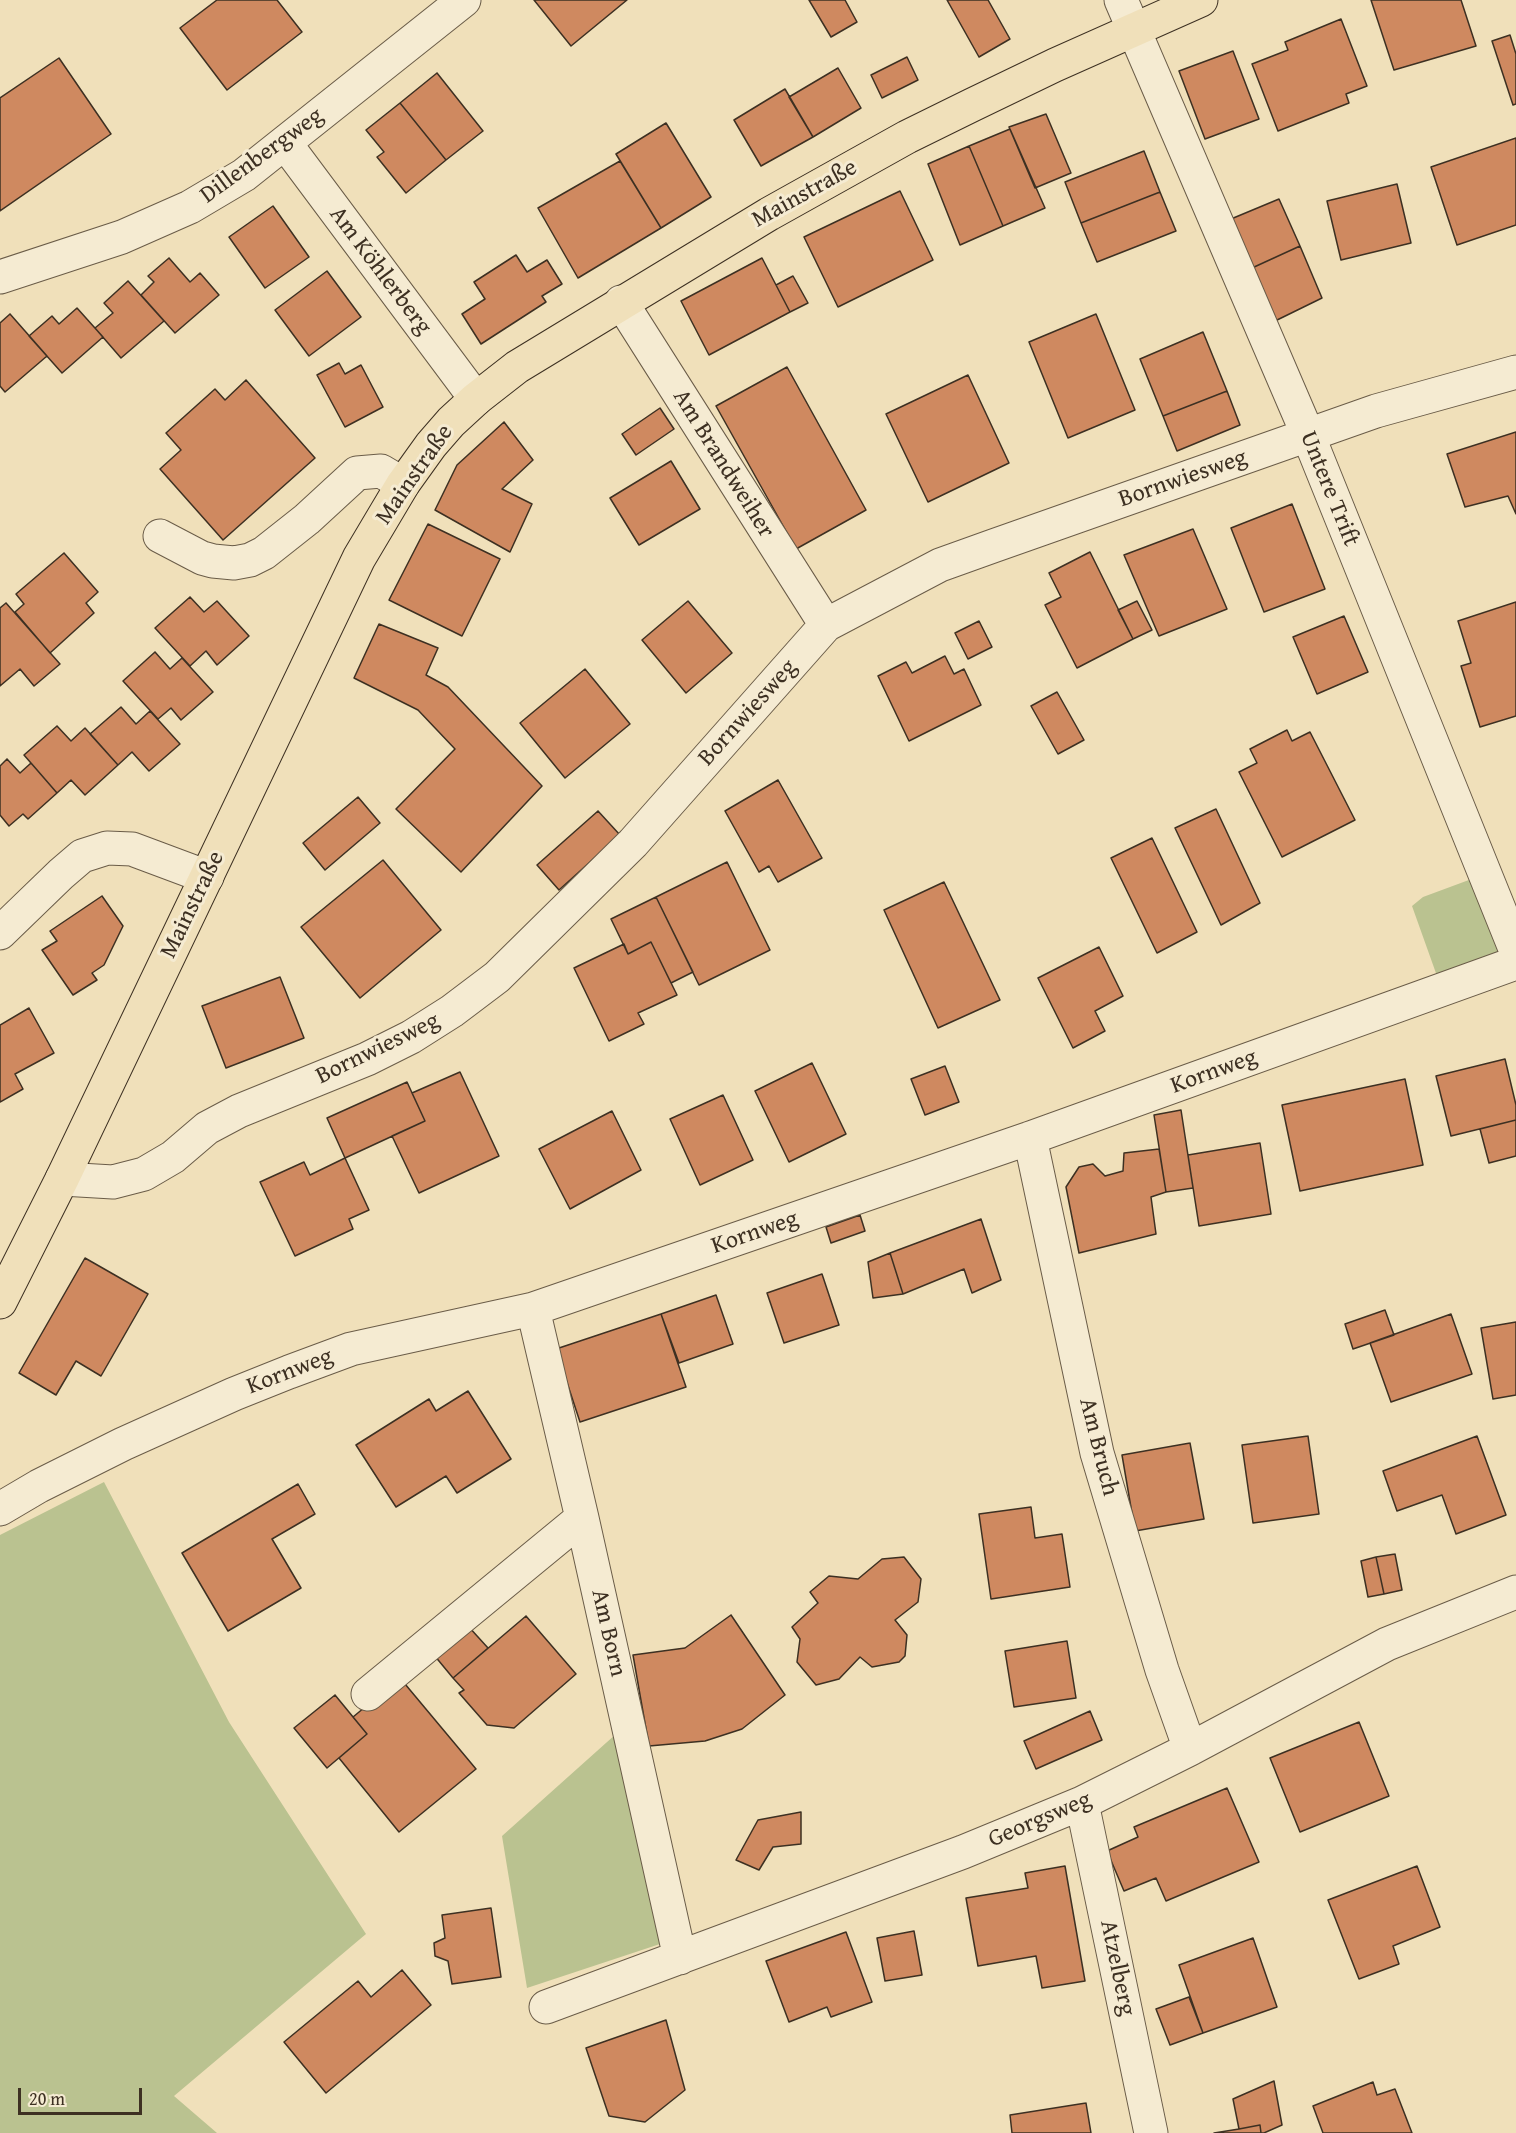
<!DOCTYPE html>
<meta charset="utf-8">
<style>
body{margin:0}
#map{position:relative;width:1516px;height:2133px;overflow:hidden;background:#f0e0ba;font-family:"Gentium Book Plus",serif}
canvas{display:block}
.scale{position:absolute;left:18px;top:2088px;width:124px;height:27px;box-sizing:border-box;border:3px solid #3d3022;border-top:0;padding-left:8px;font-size:18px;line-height:21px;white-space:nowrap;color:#3d3022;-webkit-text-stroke:4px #f5ebd2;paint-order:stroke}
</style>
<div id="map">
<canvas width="1516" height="2133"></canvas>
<div class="scale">20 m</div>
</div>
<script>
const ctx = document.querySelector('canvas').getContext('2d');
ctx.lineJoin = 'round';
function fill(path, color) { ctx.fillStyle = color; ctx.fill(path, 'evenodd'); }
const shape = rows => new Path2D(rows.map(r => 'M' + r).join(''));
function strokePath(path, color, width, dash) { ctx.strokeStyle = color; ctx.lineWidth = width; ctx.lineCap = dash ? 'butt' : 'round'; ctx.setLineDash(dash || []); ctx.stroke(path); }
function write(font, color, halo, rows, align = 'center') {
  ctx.font = font + ' "Gentium Book Plus",serif'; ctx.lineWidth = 6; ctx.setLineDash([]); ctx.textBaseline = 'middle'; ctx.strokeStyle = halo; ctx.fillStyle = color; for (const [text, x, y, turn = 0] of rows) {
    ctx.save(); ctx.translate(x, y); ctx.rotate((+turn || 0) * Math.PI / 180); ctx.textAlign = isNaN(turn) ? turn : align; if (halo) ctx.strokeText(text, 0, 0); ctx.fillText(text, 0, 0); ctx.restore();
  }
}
const green = shape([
 [1477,877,1505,949,1437,976,1412,906,1423,897],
 [104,1482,229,1722,366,1934,174,2096,217,2133,0,2133,0,1535],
 [616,1734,660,1944,527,1988,502,1836]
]);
const building = shape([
 [217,0,277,0,302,32,227,90,180,28,217,0],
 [534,0,627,0,571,46,534,0],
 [809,0,845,0,857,22,831,37,809,0],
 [947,0,988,0,1010,39,979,57,947,0],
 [1371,0,1461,0,1476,46,1394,70,1371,0],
 [1341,19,1367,86,1346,94,1349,103,1278,131,1252,64,1288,50,1285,42,1341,19],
 [1510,35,1516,54,1516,104,1513,105,1492,41,1510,35],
 [1233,51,1259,119,1205,139,1179,71,1233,51],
 [907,57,918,80,882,98,871,75,907,57],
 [59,58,111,134,0,211,0,98,59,58],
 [838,68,861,108,813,137,789,97,838,68],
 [437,73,483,131,446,160,400,103,437,73],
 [785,89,813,137,761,166,734,120,785,89],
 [400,103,446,160,406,193,377,157,384,152,366,130,400,103],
 [1046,114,1071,173,1035,188,1009,127,1046,114],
 [666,123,711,197,661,228,616,154,666,123],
 [1010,129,1045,208,1003,226,969,146,1010,129],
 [1516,138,1516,225,1457,245,1431,167,1516,138],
 [969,146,1003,226,960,245,928,164,969,146],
 [1144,151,1160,192,1081,223,1065,182,1144,151],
 [620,161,661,228,578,278,538,208,620,161],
 [1397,184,1411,243,1341,260,1327,201,1397,184],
 [900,191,933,260,838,307,804,237,900,191],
 [1160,192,1176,231,1097,262,1081,223,1160,192],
 [1279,199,1300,246,1252,268,1231,219,1279,199],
 [273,206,309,257,265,288,229,237,273,206],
 [1300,246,1322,298,1273,322,1252,268,1300,246],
 [516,255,527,272,547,260,562,284,542,296,546,302,481,344,462,314,485,299,474,282,516,255],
 [169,258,190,282,200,273,219,295,175,333,141,295,154,282,148,276,169,258],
 [762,258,790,312,709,355,681,301,762,258],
 [327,271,361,317,309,356,275,310,327,271],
 [793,276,808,303,790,312,776,285,793,276],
 [128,281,164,321,121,358,95,328,113,313,104,303,128,281],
 [77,308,103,337,62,373,29,336,52,316,59,324,77,308],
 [10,314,47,356,5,392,0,386,0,323,10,314],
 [1096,314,1135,410,1068,438,1029,342,1096,314],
 [1203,332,1227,391,1163,416,1140,359,1203,332],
 [339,363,345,374,361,365,383,407,345,427,317,375,339,363],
 [787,367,866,510,796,549,716,406,787,367],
 [968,375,1009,463,928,502,886,414,968,375],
 [246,380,315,458,223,540,160,469,181,450,166,433,215,389,225,400,246,380],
 [1227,391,1240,425,1177,451,1163,416,1227,391],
 [660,408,674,429,636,455,622,434,660,408],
 [504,422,533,460,502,489,532,504,510,552,435,510,457,465,504,422],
 [1516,432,1516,514,1508,496,1465,507,1447,454,1516,432],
 [671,461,700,509,639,545,610,498,671,461],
 [1292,504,1325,589,1264,612,1231,528,1292,504],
 [428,524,500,559,462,636,389,600,428,524],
 [1193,529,1227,609,1159,636,1124,555,1193,529],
 [1090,552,1133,639,1077,668,1045,605,1061,597,1049,573,1090,552],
 [64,553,98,592,86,603,94,613,50,653,15,612,24,604,16,594,64,553],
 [190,597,204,612,217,601,249,636,217,665,206,651,190,666,155,628,190,597],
 [688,601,732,653,686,693,642,640,688,601],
 [1137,601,1152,630,1133,639,1118,610,1137,601],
 [1516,602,1516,716,1480,727,1461,666,1471,663,1458,621,1516,602],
 [6,603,60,664,34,686,20,669,0,686,0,608,6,603],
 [1344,616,1368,672,1317,694,1293,637,1344,616],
 [979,621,992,647,968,659,955,633,979,621],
 [379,624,438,648,426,675,448,687,542,786,461,872,396,809,455,749,418,710,354,678,379,624],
 [155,652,170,669,182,658,213,692,181,720,171,708,158,719,123,681,155,652],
 [945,656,954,674,964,669,981,705,909,741,878,676,906,662,912,673,945,656],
 [585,669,630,724,565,778,520,723,585,669],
 [1057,692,1084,740,1058,754,1031,706,1057,692],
 [121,707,136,724,150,711,180,744,149,771,132,752,118,765,90,734,121,707],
 [57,726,71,741,85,728,118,765,85,795,71,780,57,793,24,755,57,726],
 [1287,730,1292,741,1310,732,1355,820,1282,857,1239,772,1257,763,1250,749,1287,730],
 [7,759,20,773,31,763,57,793,28,819,23,814,9,826,0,815,0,766,7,759],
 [778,780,822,858,778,882,769,866,759,872,725,811,778,780],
 [358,797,380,823,325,870,303,843,358,797],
 [1216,809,1260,903,1221,925,1175,828,1216,809],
 [598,811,620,835,559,890,537,865,598,811],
 [1152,838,1197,932,1157,953,1111,858,1152,838],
 [383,860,441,930,360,998,301,927,383,860],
 [727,862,770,950,699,985,656,897,727,862],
 [944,882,1000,1000,938,1028,884,910,944,882],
 [102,896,123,926,104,965,92,973,97,980,73,995,42,950,57,941,50,931,102,896],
 [656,897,693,972,671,983,651,942,628,954,611,919,656,897],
 [651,942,677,995,638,1013,644,1024,609,1041,574,968,624,944,628,954,651,942],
 [1099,947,1123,996,1095,1011,1105,1031,1073,1048,1038,978,1099,947],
 [280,977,304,1038,226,1068,202,1006,280,977],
 [29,1008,54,1053,15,1074,23,1089,0,1102,0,1025,29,1008],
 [1505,1059,1516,1105,1516,1120,1451,1136,1436,1076,1505,1059],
 [812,1063,846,1134,789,1162,755,1091,812,1063],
 [945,1066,959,1102,925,1115,911,1079,945,1066],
 [460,1072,499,1156,419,1193,392,1136,425,1121,412,1093,460,1072],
 [1405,1079,1423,1165,1300,1191,1282,1105,1405,1079],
 [407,1082,425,1121,345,1158,327,1118,407,1082],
 [723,1095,753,1160,700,1185,670,1119,723,1095],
 [1181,1110,1193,1188,1166,1192,1154,1115,1181,1110],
 [612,1111,641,1170,570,1209,539,1149,612,1111],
 [1516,1120,1516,1156,1489,1163,1480,1129,1516,1120],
 [1260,1143,1271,1214,1199,1226,1188,1155,1260,1143],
 [1159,1149,1166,1192,1151,1197,1156,1234,1079,1253,1066,1187,1079,1167,1093,1164,1105,1176,1123,1171,1124,1153,1159,1149],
 [345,1158,369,1210,349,1219,353,1229,295,1256,260,1182,304,1162,310,1175,345,1158],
 [860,1215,865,1231,831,1243,826,1227,860,1215],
 [981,1219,1001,1280,972,1293,964,1269,903,1294,890,1253,981,1219],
 [890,1253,903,1294,873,1298,868,1262,890,1253],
 [85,1258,148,1294,101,1376,76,1361,56,1395,19,1373,85,1258],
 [822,1274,839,1325,784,1343,767,1293,822,1274],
 [716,1295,733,1344,679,1363,661,1314,716,1295],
 [1385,1310,1394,1335,1353,1349,1345,1324,1385,1310],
 [661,1314,686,1387,580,1422,556,1349,661,1314],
 [1451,1314,1472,1374,1391,1402,1370,1343,1451,1314],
 [1516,1322,1516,1395,1493,1399,1481,1328,1516,1322],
 [468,1391,511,1459,457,1493,446,1476,396,1507,356,1445,429,1399,436,1411,468,1391],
 [1308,1436,1319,1514,1253,1523,1242,1445,1308,1436],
 [1477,1436,1506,1515,1456,1534,1442,1495,1397,1511,1383,1471,1477,1436],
 [1190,1443,1204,1519,1135,1531,1122,1455,1190,1443],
 [298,1484,315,1514,272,1539,301,1588,228,1631,182,1553,298,1484],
 [1031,1507,1035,1538,1062,1534,1070,1587,991,1599,979,1514,1031,1507],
 [1395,1554,1402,1590,1384,1594,1376,1557,1395,1554],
 [904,1557,921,1579,918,1602,895,1620,907,1635,905,1656,899,1662,872,1667,860,1657,839,1679,816,1685,797,1662,800,1639,792,1627,818,1603,810,1592,829,1576,858,1579,882,1559,904,1557],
 [1376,1557,1384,1594,1368,1597,1361,1561,1376,1557],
 [731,1615,785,1695,742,1729,705,1741,649,1746,633,1655,685,1648,731,1615],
 [526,1616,576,1674,514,1728,487,1725,459,1693,464,1690,453,1678,526,1616],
 [468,1626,488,1648,453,1678,434,1655,468,1626],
 [1067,1641,1076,1698,1014,1707,1005,1651,1067,1641],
 [400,1678,476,1769,399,1832,339,1758,367,1734,353,1717,400,1678],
 [335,1695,367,1734,327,1768,294,1728,335,1695],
 [1090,1711,1102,1740,1036,1769,1024,1741,1090,1711],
 [1359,1722,1389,1796,1300,1832,1270,1758,1359,1722],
 [1227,1788,1259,1862,1166,1901,1156,1878,1124,1891,1107,1851,1138,1837,1134,1827,1227,1788],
 [801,1812,801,1844,773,1847,759,1870,736,1860,758,1820,801,1812],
 [1065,1866,1085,1981,1042,1988,1036,1956,978,1966,966,1898,1028,1888,1025,1873,1065,1866],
 [1417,1866,1440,1927,1393,1946,1399,1964,1359,1979,1328,1900,1417,1866],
 [491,1908,501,1977,452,1984,448,1961,435,1956,434,1943,445,1938,442,1915,491,1908],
 [914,1931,922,1975,885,1981,877,1938,914,1931],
 [846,1932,872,2002,831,2017,827,2007,789,2022,766,1961,846,1932],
 [1253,1938,1277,2007,1203,2033,1179,1965,1253,1938],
 [402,1970,431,2005,326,2093,284,2042,358,1981,371,1997,402,1970],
 [1189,1997,1203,2033,1170,2045,1156,2009,1189,1997],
 [666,2020,685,2090,645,2122,609,2116,586,2048,666,2020],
 [1274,2081,1282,2125,1264,2133,1261,2133,1260,2125,1239,2129,1233,2099,1274,2081],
 [1373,2082,1377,2095,1395,2089,1412,2133,1323,2133,1313,2106,1373,2082],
 [1086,2103,1091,2133,1012,2133,1010,2115,1086,2103],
 [1260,2125,1261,2133,1214,2133,1239,2129,1260,2125]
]);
const minor = shape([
 [1121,0,1308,435,1516,951],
 [285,143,476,399],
 [0,277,122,237,190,207,244,175,464,0],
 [621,302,826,625],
 [160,536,202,558,213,561,234,563,250,560,264,553,307,519,357,473,381,471,403,484],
 [0,933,61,874,82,856,107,848,132,849,207,877],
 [1030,1138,1097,1453,1162,1670,1190,1749],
 [62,1179,113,1182,144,1174,173,1157,207,1128,239,1111,367,1059,411,1037,452,1011,497,977,633,843,826,625,940,565,993,546,1376,411,1516,372],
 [533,1309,582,1518,680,1958],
 [0,1509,39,1486,123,1444,234,1394,289,1372,351,1349,533,1309,1030,1138,1516,963],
 [368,1694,582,1518],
 [1082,1803,1151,2133],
 [546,2007,963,1852,1082,1803,1190,1749,1387,1644,1516,1592]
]);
const major = shape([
 [0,1302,62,1179,359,558,403,484,431,445,451,422,476,399,517,367,769,214,907,137,972,105,1055,65,1201,0]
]);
const streetNames = [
 ["Dillenbergweg",262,156,-36],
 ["Mainstraße",805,194,-29],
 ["Am Köhlerberg",380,271,53],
 ["Am Brandweiher",723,464,58],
 ["Mainstraße",415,475,-55],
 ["Bornwiesweg",1183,479,-19],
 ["Untere Trift",1329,489,68],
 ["Bornwiesweg",748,713,-48],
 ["Mainstraße",193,905,-64],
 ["Bornwiesweg",378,1049,-26],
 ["Kornweg",1214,1072,-20],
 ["Kornweg",755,1233,-19],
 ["Kornweg",290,1372,-21],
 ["Am Bruch",1098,1447,76],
 ["Am Born",608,1633,77],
 ["Georgsweg",1040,1820,-23],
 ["Atzelberg",1117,1968,78]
];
fill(green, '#bac290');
fill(building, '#cf8960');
strokePath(building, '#3d3022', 1.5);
strokePath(minor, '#6a5c48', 35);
strokePath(major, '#3d3022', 35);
strokePath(minor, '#f5ebd2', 33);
strokePath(major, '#f0e0ba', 33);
write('24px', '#3d3022', '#f5ebd2', streetNames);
</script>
